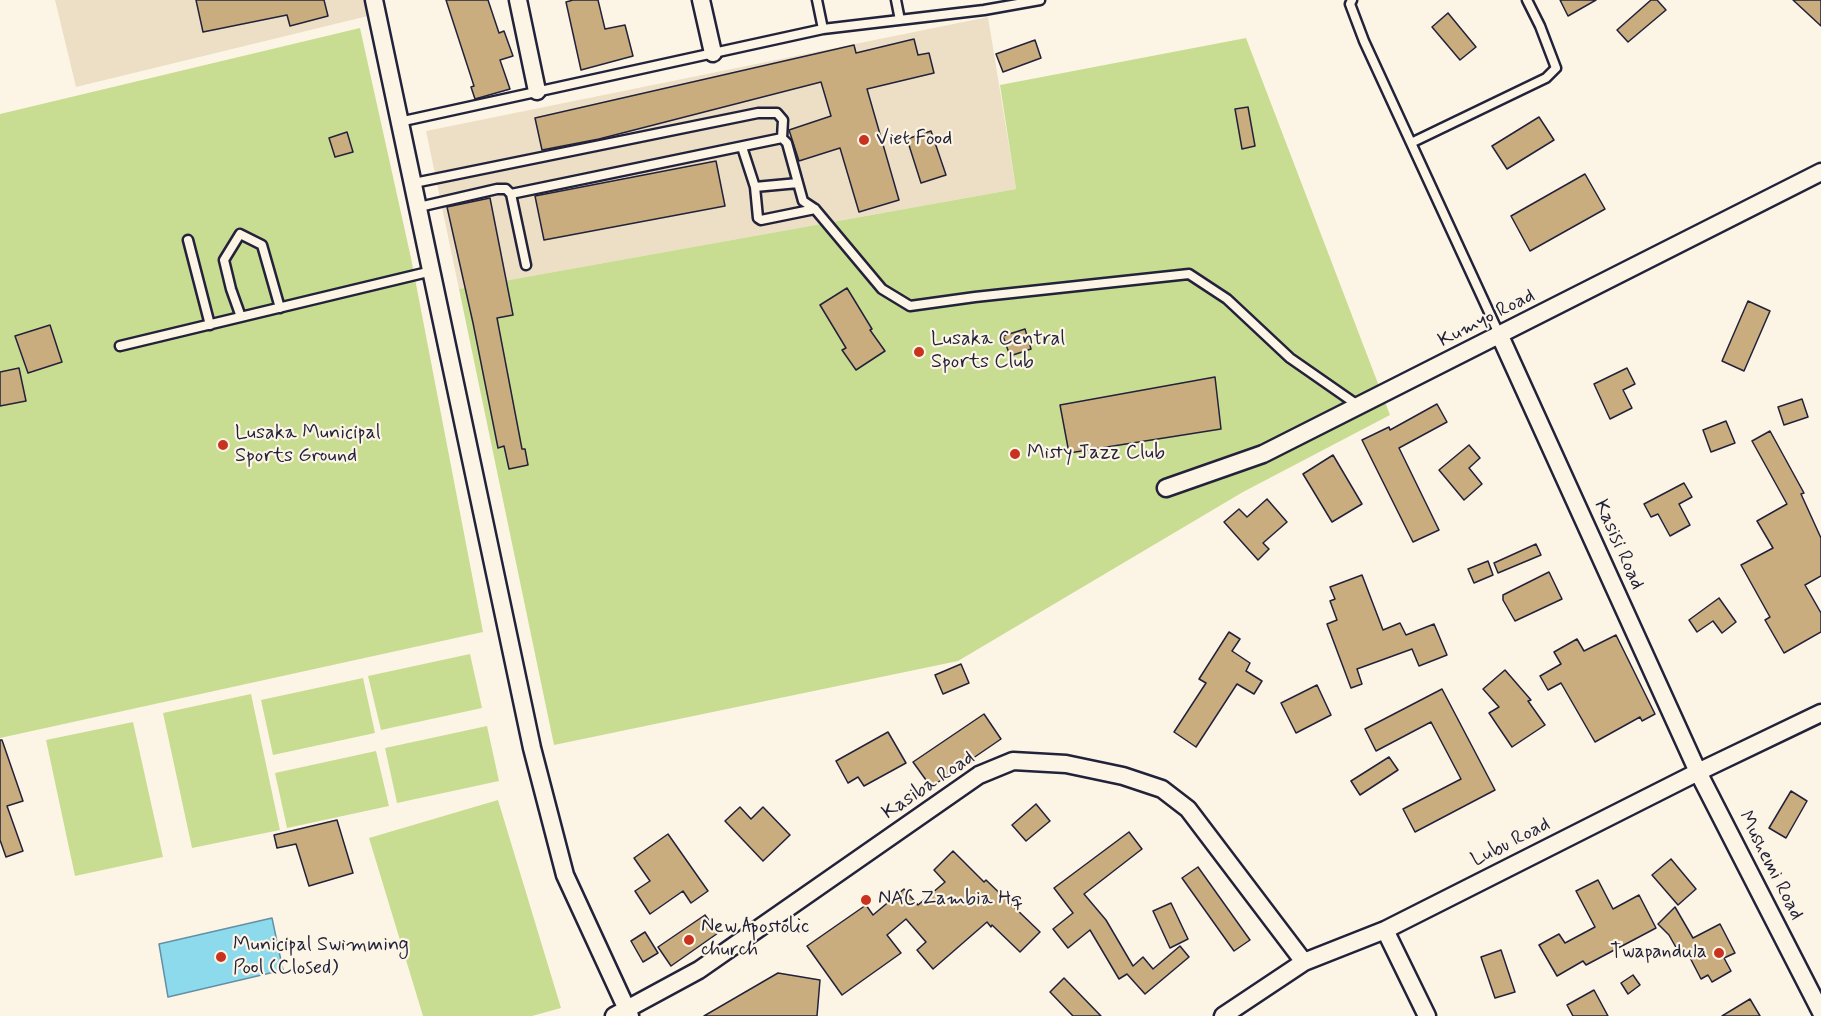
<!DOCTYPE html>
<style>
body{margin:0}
canvas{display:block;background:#fcf5e5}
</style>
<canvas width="1821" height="1016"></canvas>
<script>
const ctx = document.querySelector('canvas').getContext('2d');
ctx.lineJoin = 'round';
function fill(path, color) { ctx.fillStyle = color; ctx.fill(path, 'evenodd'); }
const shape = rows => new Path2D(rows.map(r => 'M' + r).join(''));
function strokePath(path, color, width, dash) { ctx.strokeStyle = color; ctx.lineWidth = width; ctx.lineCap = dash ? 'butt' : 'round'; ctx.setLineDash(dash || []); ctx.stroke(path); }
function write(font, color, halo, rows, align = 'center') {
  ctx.font = font + ' Mynerve,sans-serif'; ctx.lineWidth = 4.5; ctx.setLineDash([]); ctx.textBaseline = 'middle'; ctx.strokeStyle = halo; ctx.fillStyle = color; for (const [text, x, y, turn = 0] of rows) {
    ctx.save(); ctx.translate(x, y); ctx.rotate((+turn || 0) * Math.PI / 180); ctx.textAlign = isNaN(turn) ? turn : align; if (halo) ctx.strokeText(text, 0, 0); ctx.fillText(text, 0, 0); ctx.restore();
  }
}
const built = shape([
 [55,0,364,0,368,16,76,87],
 [988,17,1016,189,459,289,426,131]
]);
const green = shape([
 [360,28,411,258,483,632,0,738,0,114],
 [1246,38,1390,415,1243,492,958,661,554,745,459,289,1016,189,1000,85],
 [470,654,482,708,381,730,368,676],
 [363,678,375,733,273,755,261,700],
 [251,694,280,830,192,848,163,713],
 [133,722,163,857,75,876,46,740],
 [487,726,499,781,397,803,385,748],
 [376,751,389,806,287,828,275,773],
 [498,800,561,1008,532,1016,423,1016,369,838]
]);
const water = shape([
 [272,918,283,970,168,997,159,944,272,918]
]);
const building = shape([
 [196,0,324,0,328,16,290,26,287,15,203,32,196,0],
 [446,0,488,0,499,33,504,31,513,56,500,60,510,89,475,99,471,87,474,86,446,0],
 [573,0,598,0,605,29,625,25,633,56,581,70,566,2,573,0],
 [1560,0,1596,0,1568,16,1560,0],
 [1651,0,1657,0,1666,10,1628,42,1617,30,1651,0],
 [1793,0,1821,0,1821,26,1793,0],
 [1448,13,1476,47,1460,60,1432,27,1448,13],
 [914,39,918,55,929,53,934,73,867,89,899,200,859,212,840,148,799,161,789,130,831,116,821,82,599,139,542,150,535,118,854,45,856,53,914,39],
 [1035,40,1041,58,1003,72,996,54,1035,40],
 [1248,107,1255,146,1242,149,1235,109,1248,107],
 [1539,117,1554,140,1507,169,1492,146,1539,117],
 [931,131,946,175,921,183,907,139,931,131],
 [347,132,353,152,335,157,329,138,347,132],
 [716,161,725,206,544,240,535,196,716,161],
 [1585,174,1605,209,1530,251,1511,216,1585,174],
 [490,198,513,315,497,318,522,449,525,449,528,465,509,469,504,446,498,448,473,323,447,207,490,198],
 [847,288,872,329,870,330,885,351,856,370,842,350,846,348,820,305,847,288],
 [1748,301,1770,311,1744,371,1722,361,1748,301],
 [50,325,62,362,28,373,15,336,50,325],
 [1025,329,1031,349,1010,356,1003,336,1025,329],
 [19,368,26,401,0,406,0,372,19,368],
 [1627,368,1635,384,1623,390,1632,408,1610,419,1594,384,1627,368],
 [1215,377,1221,429,1069,453,1060,405,1215,377],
 [1802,399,1808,417,1784,425,1778,407,1802,399],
 [1437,404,1447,422,1399,448,1439,530,1413,542,1362,440,1389,427,1390,430,1437,404],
 [1726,421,1735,443,1711,452,1703,430,1726,421],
 [1770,431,1804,493,1801,494,1821,538,1821,576,1805,585,1821,613,1821,632,1784,653,1765,620,1770,617,1741,565,1773,548,1757,521,1787,504,1752,441,1770,431],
 [1469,445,1480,458,1469,468,1482,484,1464,500,1439,470,1469,445],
 [1333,455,1362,504,1332,522,1303,474,1333,455],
 [1684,483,1692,497,1679,504,1690,525,1670,536,1658,514,1651,517,1644,504,1684,483],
 [1267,499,1287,522,1263,543,1269,549,1258,560,1224,522,1239,509,1247,517,1267,499],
 [1536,544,1541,555,1498,573,1494,563,1536,544],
 [1488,561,1493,575,1474,583,1468,569,1488,561],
 [1549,572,1562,599,1515,621,1503,600,1503,595,1549,572],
 [1362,575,1383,630,1400,623,1406,635,1434,624,1447,655,1419,666,1412,649,1357,669,1362,684,1351,688,1327,624,1337,620,1330,601,1335,599,1330,587,1362,575],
 [1719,598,1736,622,1722,633,1713,621,1697,632,1689,620,1719,598],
 [1229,632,1240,639,1232,651,1250,663,1246,671,1262,681,1254,694,1237,684,1196,747,1174,732,1206,683,1199,679,1229,632],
 [1616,635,1655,714,1642,721,1640,717,1595,742,1561,683,1548,690,1540,676,1561,664,1554,652,1577,639,1584,651,1616,635],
 [961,664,969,683,943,694,935,675,961,664],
 [1505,670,1531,700,1528,701,1545,725,1512,747,1489,713,1499,707,1483,689,1505,670],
 [1317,685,1331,715,1296,733,1281,703,1317,685],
 [1442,689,1495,790,1415,832,1403,809,1461,779,1431,722,1376,751,1365,729,1442,689],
 [984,714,1001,739,931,787,913,762,984,714],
 [888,732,906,763,864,786,858,777,848,783,836,761,888,732],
 [0,740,2,740,23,801,7,806,23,851,6,857,0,840,0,740],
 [1389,757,1398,770,1360,795,1351,781,1389,757],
 [1791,791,1807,801,1786,838,1769,828,1791,791],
 [1036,804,1050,821,1026,841,1012,825,1036,804],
 [740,807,751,819,763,807,790,835,763,861,725,821,740,807],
 [337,820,353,873,309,886,296,844,277,848,274,835,337,820],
 [1129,832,1142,849,1084,894,1106,920,1133,966,1143,957,1153,969,1180,946,1189,957,1145,994,1127,974,1119,979,1090,930,1068,948,1053,929,1073,913,1054,888,1129,832],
 [668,834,708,891,691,903,683,891,650,914,635,891,650,881,634,858,668,834],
 [953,851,984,882,986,880,1040,932,1020,952,992,925,991,927,987,922,933,969,917,950,926,942,906,919,887,935,901,953,842,995,807,946,866,905,873,915,904,889,918,905,945,882,934,870,953,851],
 [1671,859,1696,889,1678,905,1652,875,1671,859],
 [1198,867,1250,940,1234,951,1182,878,1198,867],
 [1598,880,1613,909,1639,895,1656,928,1586,965,1583,961,1557,976,1539,945,1559,934,1565,943,1595,927,1576,891,1598,880],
 [1171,903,1188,939,1170,948,1153,911,1171,903],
 [1675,907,1693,938,1720,924,1735,953,1724,958,1731,971,1712,982,1708,975,1701,979,1685,948,1678,951,1669,935,1658,924,1675,907],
 [705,915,718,933,671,966,658,947,705,915],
 [645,932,658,953,643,962,631,941,645,932],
 [1501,950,1515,992,1495,998,1481,957,1501,950],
 [778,973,820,980,817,1016,704,1016,778,973],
 [1633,975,1640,985,1628,994,1621,983,1633,975],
 [1064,978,1101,1016,1073,1016,1050,992,1064,978],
 [1594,990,1608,1016,1573,1016,1567,1005,1594,990],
 [1750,999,1760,1016,1722,1016,1750,999]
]);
const lane = shape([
 [896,0,900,20],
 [1352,0,1350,4,1364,41,1500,336],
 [823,29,984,10,1040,0],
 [399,122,823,29,817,0],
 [782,138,787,143,803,201,815,209,882,289,910,306,975,297,1189,274,1227,299,1290,358,1359,406],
 [1411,143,1546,78,1556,68,1540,26,1527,0],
 [742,147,755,187,798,183],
 [414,183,758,113,777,113,783,120,782,138,511,194,506,189,497,189,419,207],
 [755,187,758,218,761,220,815,209],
 [511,194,526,265],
 [188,240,210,325],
 [241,317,231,289,224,260,240,234,262,245,280,308],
 [120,346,432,271]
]);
const street = shape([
 [374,0,532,748,565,875,630,1016],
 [518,0,537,91],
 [701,0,713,53],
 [1500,336,1698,772,1821,1012],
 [1166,488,1263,454,1821,172],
 [1385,930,1427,1016],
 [614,1016,699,970,979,775,1013,761,1066,764,1123,776,1162,789,1188,809,1304,962],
 [1223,1016,1304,962,1385,930,1698,772,1821,713]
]);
const markers = [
 [864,140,6,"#c8321e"],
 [919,352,6,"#c8321e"],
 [223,445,6,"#c8321e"],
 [1015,454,6,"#c8321e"],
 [866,900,6,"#c8321e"],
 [689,940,6,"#c8321e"],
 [1719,953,6,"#c8321e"],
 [221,957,6,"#c8321e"]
];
const poiNames = [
 ["Viet Food",876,140],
 ["Lusaka Central",931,340],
 ["Sports Club",931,363],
 ["Lusaka Municipal",235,434],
 ["Sports Ground",235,457],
 ["Misty Jazz Club",1027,454],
 ["NAC Zambia Hq",878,900],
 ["New Apostolic",701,928],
 ["church",701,951],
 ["Municipal Swimming",233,946],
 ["Pool (Closed)",233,969],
 ["Twapandula",1707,953,"right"]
];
const streetNames = [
 ["Kumyo Road",1487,319,-27],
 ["Kasisi Road",1618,545,66],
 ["Kasiba Road",929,786,-34],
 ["Lubu Road",1511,843,-27],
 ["Mushemi Road",1770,866,63]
];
fill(built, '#eddfc6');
fill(green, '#c9dd92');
fill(water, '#8edaed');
strokePath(water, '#6390a6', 1.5);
fill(building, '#c9ad7f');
strokePath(building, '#22223b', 1.5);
strokePath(lane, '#22223b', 13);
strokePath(street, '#22223b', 21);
strokePath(lane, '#fcf5e5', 8);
strokePath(street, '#fcf5e5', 16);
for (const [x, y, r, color] of markers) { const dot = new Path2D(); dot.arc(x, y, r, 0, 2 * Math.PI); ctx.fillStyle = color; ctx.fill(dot); strokePath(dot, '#fcf5e5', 2); }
write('20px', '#22223b', '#fcf5e5', poiNames, 'left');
write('20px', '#22223b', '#fcf5e5', streetNames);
</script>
